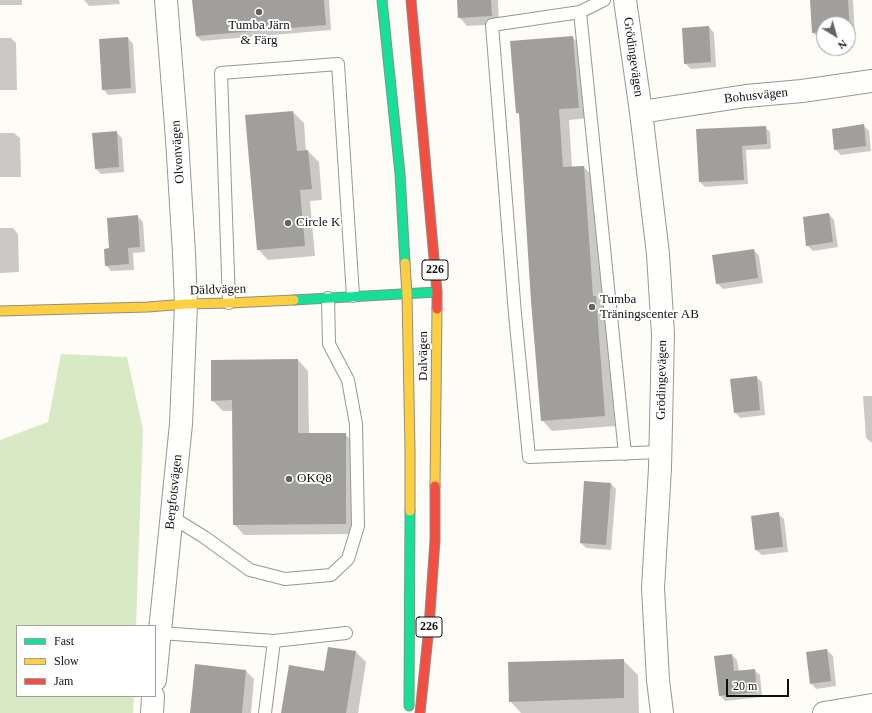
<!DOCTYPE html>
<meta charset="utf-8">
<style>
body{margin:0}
#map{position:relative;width:872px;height:713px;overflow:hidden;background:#fdfcf7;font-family:Georgia,serif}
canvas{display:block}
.legend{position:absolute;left:16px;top:625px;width:140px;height:72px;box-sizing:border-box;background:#fff;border:1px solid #a0a0a0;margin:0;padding:5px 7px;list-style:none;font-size:12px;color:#111}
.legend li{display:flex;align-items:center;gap:8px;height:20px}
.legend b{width:20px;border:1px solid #a0a0a0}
.north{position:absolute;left:816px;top:16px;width:40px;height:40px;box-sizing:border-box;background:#fff;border:1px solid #a0a0a0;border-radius:50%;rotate:143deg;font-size:11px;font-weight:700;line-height:16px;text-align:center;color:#111}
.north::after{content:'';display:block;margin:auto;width:14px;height:18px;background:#646362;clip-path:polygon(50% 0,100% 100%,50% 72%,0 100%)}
.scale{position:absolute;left:726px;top:679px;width:63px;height:18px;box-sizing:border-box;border:2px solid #111;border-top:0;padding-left:5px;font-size:12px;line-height:14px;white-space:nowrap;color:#111;-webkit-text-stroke:3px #fff;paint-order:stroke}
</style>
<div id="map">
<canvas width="872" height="713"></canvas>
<ul class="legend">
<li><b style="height:5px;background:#16e098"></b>Fast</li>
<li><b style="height:5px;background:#ffcf43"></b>Slow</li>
<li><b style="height:5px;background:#f24e42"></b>Jam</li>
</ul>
<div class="north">N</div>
<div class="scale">20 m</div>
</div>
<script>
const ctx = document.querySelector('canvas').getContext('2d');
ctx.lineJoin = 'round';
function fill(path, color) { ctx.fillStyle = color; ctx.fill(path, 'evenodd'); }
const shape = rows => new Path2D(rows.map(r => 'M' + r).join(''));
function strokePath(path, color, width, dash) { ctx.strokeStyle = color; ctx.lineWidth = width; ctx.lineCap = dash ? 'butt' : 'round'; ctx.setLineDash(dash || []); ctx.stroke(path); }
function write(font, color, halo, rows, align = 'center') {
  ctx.font = font + ' Georgia,serif'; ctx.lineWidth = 4; ctx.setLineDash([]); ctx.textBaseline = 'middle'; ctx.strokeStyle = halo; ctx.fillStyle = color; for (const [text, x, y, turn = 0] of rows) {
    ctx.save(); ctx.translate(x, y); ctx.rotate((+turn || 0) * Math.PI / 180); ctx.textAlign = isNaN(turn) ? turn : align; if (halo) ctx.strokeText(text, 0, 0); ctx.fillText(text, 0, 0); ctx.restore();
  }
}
const forest = shape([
 [61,354,127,357,143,429,136,626,17,626,17,696,134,696,133,713,0,713,0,440,48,422]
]);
const shadow = shape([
 [0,0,22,0,22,5,0,5],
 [84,0,119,0,120,4,89,6],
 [193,0,329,0,331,30,202,41,196,36],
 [458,0,498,0,499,24,467,26,459,17],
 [811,0,852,0,853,1,855,36,848,36,848,24,824,24,824,38,818,38,813,32],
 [709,27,714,33,716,67,691,69,685,63],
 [572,37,583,48,589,118,569,120,572,168,584,167,594,178,603,305,606,308,615,426,552,431,542,420,520,116,517,112],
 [0,38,11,38,16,43,17,90,0,90],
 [128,38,133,44,136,93,108,95,103,89],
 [293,112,304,123,306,151,308,151,319,162,322,200,310,201,315,256,268,260,258,249],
 [863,125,869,131,871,151,841,155,835,149],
 [765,127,770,132,771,149,746,150,748,184,705,187,700,182,697,130],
 [116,132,122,138,124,172,101,174,96,169],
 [0,133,14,133,20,138,21,177,0,177],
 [829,214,834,220,838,247,813,251,807,245],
 [138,217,143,222,145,252,133,253,134,270,111,271,106,265,110,249],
 [0,228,13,228,18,234,19,272,0,273],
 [754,250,759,256,763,283,723,289,717,283],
 [298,360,308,371,309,434,345,434,356,445,357,534,244,535,234,524,233,411,223,411,212,400],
 [756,377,762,382,765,415,740,418,735,412],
 [863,396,872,396,872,443,866,438],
 [611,484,616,489,611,550,586,548,581,543],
 [778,514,784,519,788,552,762,555,756,550,752,517],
 [827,650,833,656,836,686,816,689,811,683],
 [356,652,366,662,358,713,282,713,325,672],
 [732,655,737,660,739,672,754,670,760,675,762,697,725,701,720,695],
 [623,660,638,675,639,713,521,713,510,701],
 [196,666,246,671,254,679,251,713,191,713]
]);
const building = shape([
 [192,0,324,0,326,25,196,36],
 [457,0,491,0,492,16,458,18],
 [810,0,848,0,850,31,848,31,848,24,824,24,824,32,812,33],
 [709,26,711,62,684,64,682,28],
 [573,36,579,108,559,109,563,167,584,166,593,296,596,296,605,416,541,421,531,301,519,113,516,113,510,41],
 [128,37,131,88,102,90,99,39],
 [293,111,297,151,308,150,312,189,300,190,305,246,257,250,245,115],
 [864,124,866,146,834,150,832,129],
 [766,126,767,144,742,146,744,180,699,182,696,129],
 [117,131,119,167,95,169,92,133],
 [829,213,833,242,806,246,803,217],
 [138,215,140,247,128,248,129,264,105,266,104,249,109,248,107,218],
 [754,249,758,278,716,284,712,255],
 [298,359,298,433,346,433,346,524,233,525,232,400,211,401,211,360],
 [757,376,760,410,734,413,730,379],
 [584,481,611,483,606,545,580,543],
 [779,512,783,547,755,550,751,516],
 [328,647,356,651,346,713,281,713,289,665,324,671],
 [827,649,831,681,810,684,806,652],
 [732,654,734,671,755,669,757,692,719,696,714,656],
 [624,659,624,698,509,702,508,662],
 [195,664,246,670,242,713,190,713]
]);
const lane = shape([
 [604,0,580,12,492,25,515,314,529,457,661,452],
 [580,12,625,454],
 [229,303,221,73,338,64,353,296],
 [172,517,204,537,250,570,285,579,331,575,348,559,358,526,356,424,348,380,329,344,328,298],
 [160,633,274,641,265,713],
 [274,641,346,633]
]);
const street = shape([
 [625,0,641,112,658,254,663,334,660,468,653,588,658,680,662,713],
 [641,112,746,96,802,91,872,81],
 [155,680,181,424,186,304,184,253,177,139,166,0],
 [152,713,153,696],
 [824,713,872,705]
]);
const fast = shape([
 [382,0,400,174,405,263],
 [294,300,437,292],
 [409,706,410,511]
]);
const slow = shape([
 [405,263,407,294,410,450,410,511],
 [0,311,148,307,186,304,229,303,294,300],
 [435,486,437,309]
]);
const jam = shape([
 [411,0,437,292,437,309],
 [420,713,429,627,435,540,435,486]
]);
const markers = [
 [259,12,4,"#646362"],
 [288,223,4,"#646362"],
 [592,307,4,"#646362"],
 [289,479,4,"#646362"]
];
const shields = [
 [435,270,26],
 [429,627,26]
];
const shieldNames = [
 ["226",435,270],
 ["226",429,627]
];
const poiNames = [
 ["Tumba Järn",259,26,"center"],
 ["& Färg",259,41,"center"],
 ["Circle K",296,223],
 ["Tumba",600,300],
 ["Träningscenter AB",600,315],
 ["OKQ8",297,479]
];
const streetNames = [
 ["Grödingevägen",633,57,82],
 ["Bohusvägen",756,96,-6],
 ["Olvonvägen",178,152,-94],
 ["Däldvägen",218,290,-2],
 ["Dalvägen",424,356,-90],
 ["Grödingevägen",662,380,-89],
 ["Bergfotsvägen",174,492,-84]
];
fill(forest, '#d8eac5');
fill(shadow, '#0003');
fill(building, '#a19f9c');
strokePath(lane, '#979795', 14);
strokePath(street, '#979795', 24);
strokePath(fast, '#8e8d8b', 11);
strokePath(slow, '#8e8d8b', 11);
strokePath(jam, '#8e8d8b', 11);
strokePath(lane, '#fffffe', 12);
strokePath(street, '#fffffe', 22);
strokePath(fast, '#16e098', 9);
strokePath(slow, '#ffcf43', 9);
strokePath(jam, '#f24e42', 9);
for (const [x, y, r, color] of markers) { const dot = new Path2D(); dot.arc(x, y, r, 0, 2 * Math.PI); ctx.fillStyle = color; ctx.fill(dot); strokePath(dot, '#fff', 1.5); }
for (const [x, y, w] of shields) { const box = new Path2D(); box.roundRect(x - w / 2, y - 10, w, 20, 3); ctx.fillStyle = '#fff'; ctx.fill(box); strokePath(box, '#111', 1); }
write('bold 12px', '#111', null, shieldNames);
write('13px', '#111', '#fff', poiNames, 'left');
write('13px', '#111', '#fff', streetNames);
</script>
